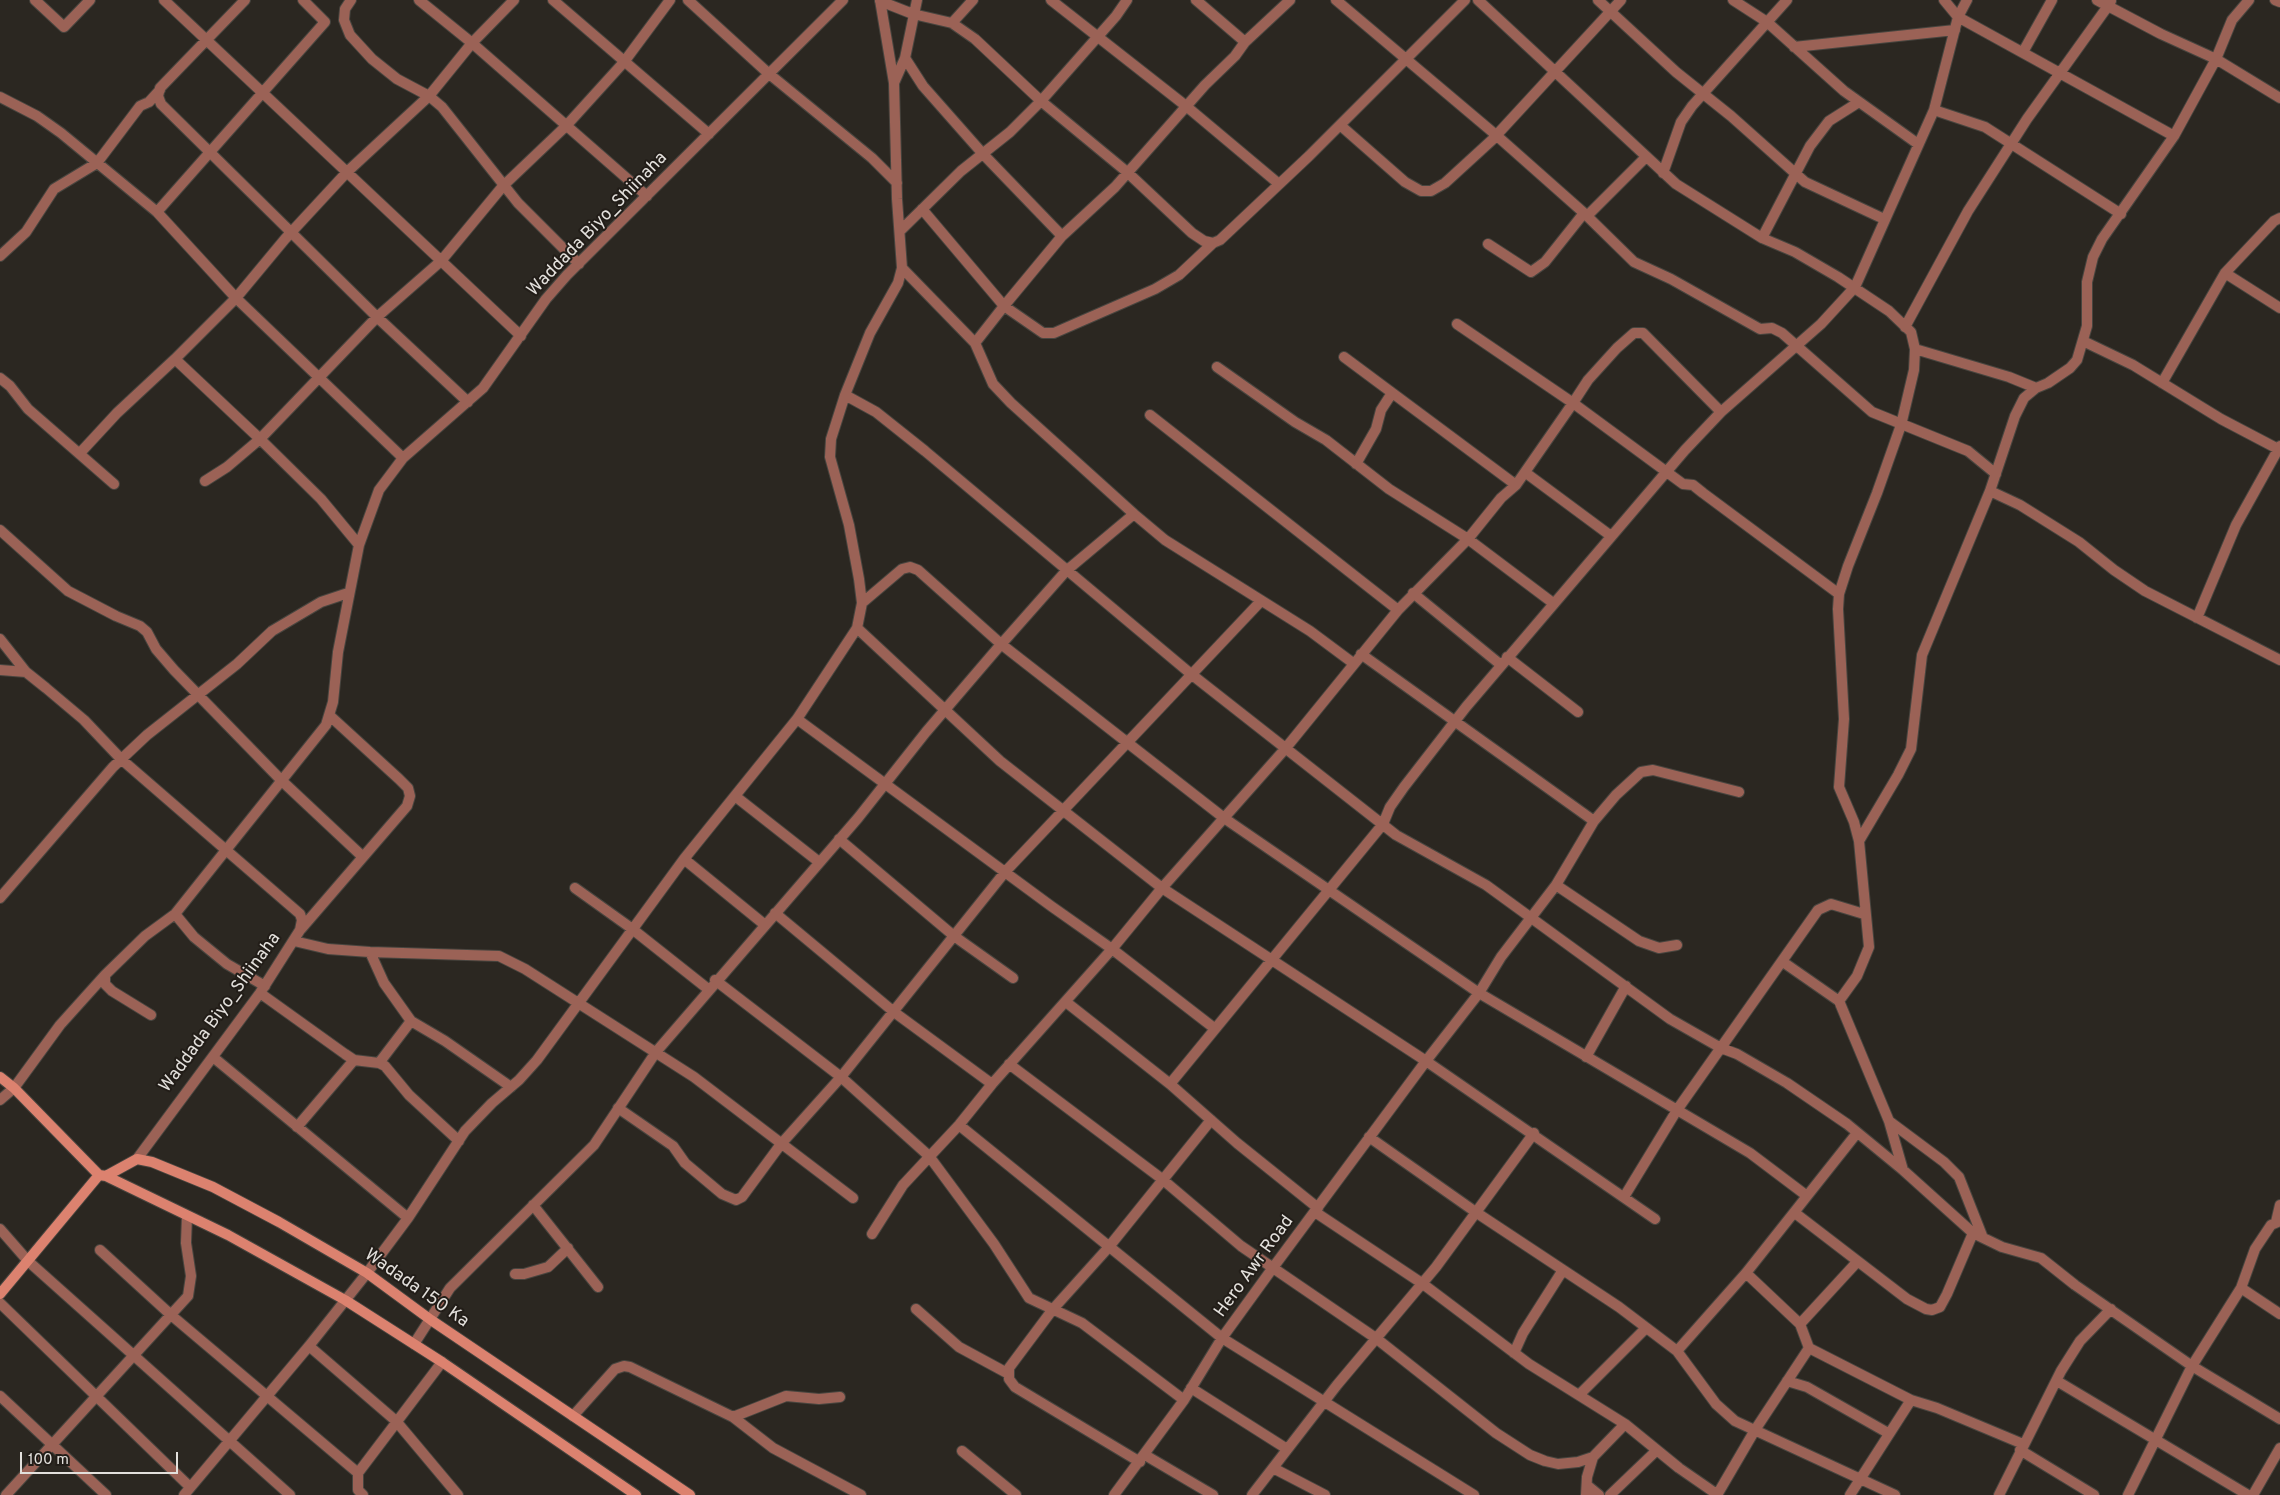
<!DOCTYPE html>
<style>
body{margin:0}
#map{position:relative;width:2280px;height:1495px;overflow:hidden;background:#2b2721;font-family:Overpass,sans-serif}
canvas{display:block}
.scale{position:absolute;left:20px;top:1452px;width:158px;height:22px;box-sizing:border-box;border:2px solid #e3e0dc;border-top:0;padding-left:6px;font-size:15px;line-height:18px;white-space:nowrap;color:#e3e0dc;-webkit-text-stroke:4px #221d18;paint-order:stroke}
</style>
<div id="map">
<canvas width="2280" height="1495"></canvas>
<div class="scale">100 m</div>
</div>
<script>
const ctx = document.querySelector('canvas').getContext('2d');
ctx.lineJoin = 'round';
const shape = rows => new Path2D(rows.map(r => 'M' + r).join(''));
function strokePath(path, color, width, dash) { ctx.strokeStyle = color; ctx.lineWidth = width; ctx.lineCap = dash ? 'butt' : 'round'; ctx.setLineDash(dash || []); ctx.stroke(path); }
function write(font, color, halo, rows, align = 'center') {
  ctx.font = font + ' Overpass,sans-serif'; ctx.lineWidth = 4; ctx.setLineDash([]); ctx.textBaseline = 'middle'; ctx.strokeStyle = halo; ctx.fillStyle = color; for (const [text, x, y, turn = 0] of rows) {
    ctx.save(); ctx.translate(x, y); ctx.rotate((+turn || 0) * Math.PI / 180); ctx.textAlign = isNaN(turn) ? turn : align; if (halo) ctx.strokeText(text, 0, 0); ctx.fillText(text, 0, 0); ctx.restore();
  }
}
const street = shape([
 [35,0,64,27,90,0],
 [164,0,521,336],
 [245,0,160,88,158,96,161,104,377,317,468,402],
 [351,0,345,9,344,20,350,35,372,59,397,79,429,96,442,107,518,203,579,264],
 [419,0,472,43,647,196],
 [553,0,709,134],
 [688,0,768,73,872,158,897,183],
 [1051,0,1186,106,1279,184],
 [1196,0,1245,42],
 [1336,0,1496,135,1584,213,1634,262,1671,279,1760,329,1772,328,1782,333,1872,412,1968,451,1996,474],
 [1478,0,1676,184,1762,238,1795,252,1838,277,1889,311,1911,332,1915,349,1914,370,1901,425,1877,493,1848,566,1839,594,1838,609,1844,719,1839,787,1854,822,1859,841,1869,947,1857,976,1839,1001,1889,1121,1903,1170],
 [1598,0,1676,72,1731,116,1805,182,1884,219],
 [1733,0,1767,22,1844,91,1918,144],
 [1944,0,1958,17,2174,136],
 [2097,0,2108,6,2111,1],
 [2275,0,2280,2],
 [880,1,913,14,952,23,975,39,1041,101,1127,172,1192,233,1204,241,1213,243,1220,240,1309,156,1465,0],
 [952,23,973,0],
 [1794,47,1955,30],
 [2023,52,2052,0],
 [905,58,923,86,983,154,1062,236,1115,187,1205,85,1235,56,1245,42,1290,0],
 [894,83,905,58,917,0],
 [0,97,37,116,61,133,157,212,236,298,403,458],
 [1934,110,1985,127,2121,214],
 [1340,125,1405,182,1421,191,1431,191,1445,183,1492,140,1621,0],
 [1663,173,1681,122,1692,106,1787,0],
 [922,209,1004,306,1062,236],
 [157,212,325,22,303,0],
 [1587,216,1646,157],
 [900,231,961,171,1010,132,1041,101,1116,16,1127,0],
 [1762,238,1810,146,1829,121,1859,102],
 [1488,244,1531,272,1545,262,1584,213],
 [0,256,26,232,54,189,97,163,140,106,149,102,160,90],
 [902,268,975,343],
 [2225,273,2280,308],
 [1457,324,1573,403,1588,380,1617,348,1634,333,1643,333,1721,412],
 [1905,327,1968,211,2027,119,2108,6,2161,34,2216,59,2280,98],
 [2083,341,2133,365,2221,419,2280,450],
 [1915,349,2009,377,2036,388],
 [1344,357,1516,485],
 [175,359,260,439,227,467,205,481],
 [1217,367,1295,422,1326,440,1389,489,1468,539,1553,603],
 [0,378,10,386,28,409,114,484],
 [2162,383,2225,273,2274,221,2280,218],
 [845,395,876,412,925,451,1191,674,1396,835,1486,885,1670,1019,1721,1048,1737,1054,1787,1083,1847,1124,1903,1170,1973,1233,2002,1247,2041,1258,2075,1285,2192,1366,2280,1419],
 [1150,415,1398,610],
 [80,453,117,413,175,359,236,298,285,239,347,172,429,96,472,43,514,0],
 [1356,464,1376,429,1381,410,1392,393],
 [1526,473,1611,536],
 [1990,491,2020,505,2079,542,2114,570,2145,591,2280,660],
 [1134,514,1011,403,993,384,975,343,1004,306,1043,333,1054,333,1155,289,1179,275,1213,243],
 [0,530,68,591,116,616,140,626,147,632,156,649,174,670,282,781,363,857],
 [359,545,321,499,260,439,377,317,441,261,503,186,566,126,624,62,670,0],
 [1413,593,1501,665],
 [862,603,902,569,910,567,918,570,1001,644,1224,818,1479,993,1750,1153,1807,1196],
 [2197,618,2236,525,2280,446],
 [857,628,1000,761,1162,888,1426,1061,1655,1219],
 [0,639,26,672],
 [1361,654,1594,821],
 [1507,657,1578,712],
 [0,670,26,672,46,688,84,720,121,759,226,850,175,914,194,937,227,964,265,986],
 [797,719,1051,906,1112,949,1214,1028],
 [735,796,819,862],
 [839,839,954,936,1013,978],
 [1859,841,1898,775,1911,749,1922,655,1990,491,2015,416,2024,398,2036,388,2048,383,2070,368,2077,360,2087,326,2087,282,2093,257,2102,239,2174,136,2216,59,2232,20,2249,0],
 [684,859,765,925],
 [1556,885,1639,941,1659,948,1677,945],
 [575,888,631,928,708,989],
 [0,898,113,767,147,735,237,664,272,631,321,602,348,593],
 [775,913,894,1012,992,1084],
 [301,929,407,806,410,796,408,788,399,779,329,715],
 [294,941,328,949,370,952,499,956,525,969,694,1077,853,1198],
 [370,952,384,983,411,1021,445,1041,511,1087],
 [1783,962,1839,1001],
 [715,980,841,1077,929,1156,994,1244,1029,1298,1082,1323,1184,1400],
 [260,993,345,1054,354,1060,379,1063,385,1066,409,1095,459,1141],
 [1066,1002,1170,1084],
 [151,1015,112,991,105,984,105,975,145,936,175,914],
 [213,1057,408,1218],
 [1586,1057,1626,986],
 [379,1063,411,1021],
 [1009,1064,1162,1179,1241,1246,1377,1339,1496,1433,1530,1455,1545,1461,1558,1464,1578,1462,1593,1457],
 [0,1100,14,1088,60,1025,105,975],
 [618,1108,673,1146,685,1163,722,1194,736,1200,742,1197,781,1144,841,1077,1005,872,1261,601],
 [1889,1121,1944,1162,1959,1177,1983,1238],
 [959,1125,1222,1338,1474,1495],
 [297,1127,354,1060],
 [1369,1137,1477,1213,1619,1307,1677,1351,1716,1404,1735,1421,1895,1495],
 [137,1159,260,993,300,930,302,920,300,914,226,850,326,725,333,702,338,652,359,545,379,490,403,458,483,388,546,299,567,275,843,0],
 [1624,1197,1677,1110,1818,910,1831,904,1864,914],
 [533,1205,598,1287],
 [1318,1208,1237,1143,1170,1084,1383,824,1390,807,1404,787,1466,707,1685,450,1721,412,1821,324,1855,287,1934,110,1958,17,1967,0],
 [1315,1212,1423,1284,1529,1364,1625,1424,1679,1468,1718,1495],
 [1795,1213,1907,1299,1926,1309,1932,1310,1940,1307,1947,1294,1973,1233],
 [2276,1222,2280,1205],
 [0,1229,28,1261,290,1495],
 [872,1234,903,1185,959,1125,992,1084,1112,949,1162,888,1285,749,1398,610,1468,539,1501,498,1516,485,1573,403,1683,484,1693,485,1703,493,1839,594],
 [100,1250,171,1315,358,1473,358,1490,363,1495],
 [1746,1273,1800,1324,1809,1348,1911,1400,1937,1408,2023,1444],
 [515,1274,524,1274,548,1267,568,1248],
 [2241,1288,2280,1314],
 [0,1303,190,1487],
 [1054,1308,1108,1248,1211,1120],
 [916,1309,959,1347,1007,1373],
 [1053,1309,1009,1368,1009,1379,1015,1387,1140,1462],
 [1800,1324,1857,1262],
 [414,1344,450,1288,594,1145,656,1052,858,818,926,732,997,649,1066,571,1134,514,1165,540,1310,631,1353,663],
 [309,1346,396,1421,458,1495],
 [1677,1351,1746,1273,1857,1133],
 [1514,1353,1523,1333,1563,1270],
 [1787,1381,1807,1387,1888,1433],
 [2057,1381,2248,1495],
 [1191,1388,1287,1449],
 [1579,1395,1646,1328],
 [0,1396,106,1495],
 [573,1416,615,1369,624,1366,630,1367,733,1417,773,1448,861,1495],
 [733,1417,786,1396,819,1399,840,1397],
 [2020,1450,2094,1495],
 [962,1451,1016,1495],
 [1145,1455,1213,1495],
 [1273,1468,1325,1495],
 [358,1473,442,1362],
 [1588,1486,1599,1495],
 [6,1495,188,1296,191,1276,186,1243,187,1216],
 [184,1495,309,1346,367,1273,408,1218,465,1131,492,1103,519,1080,537,1060,684,859,797,719,857,628,862,603,859,579,849,525,830,457,831,439,845,395,870,333,898,283,902,268,897,199,894,83,880,0],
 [1114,1495,1184,1400,1222,1338,1272,1269,1426,1061,1479,993,1501,957,1556,885,1594,821,1616,795,1641,772,1653,770,1739,792],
 [1252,1495,1337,1385,1436,1267,1534,1133],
 [1586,1495,1587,1477,1593,1457,1625,1424],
 [1610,1495,1657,1450],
 [1717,1495,1755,1430,1809,1348],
 [1850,1495,1911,1400],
 [1999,1495,2061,1371,2080,1341,2111,1309],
 [2128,1495,2192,1366,2241,1288,2255,1249,2271,1225,2280,1221],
 [2253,1495,2280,1448]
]);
const secondary = shape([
 [0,1077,14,1088,99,1175,106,1176,228,1235,345,1300,442,1362,636,1495],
 [106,1176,137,1159,152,1162,213,1187,279,1222,367,1273,431,1320,690,1495],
 [0,1294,99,1175]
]);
const streetNames = [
 ["Waddada Biyo_Shiinaha",598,225,-46],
 ["Waddada Biyo_Shiinaha",221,1013,-54],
 ["Hero Awr Road",1255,1267,-54],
 ["Wadada 150 Ka",416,1289,35]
];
strokePath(street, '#48453f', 12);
strokePath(secondary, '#48453f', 12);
strokePath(street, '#9b6256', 10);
strokePath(secondary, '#dc826f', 10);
write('18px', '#e3e0dc', '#221d18', streetNames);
</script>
